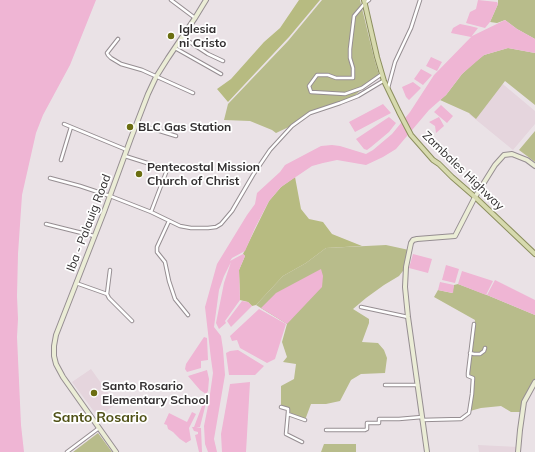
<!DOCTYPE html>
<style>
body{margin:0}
canvas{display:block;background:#eae2e6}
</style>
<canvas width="535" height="452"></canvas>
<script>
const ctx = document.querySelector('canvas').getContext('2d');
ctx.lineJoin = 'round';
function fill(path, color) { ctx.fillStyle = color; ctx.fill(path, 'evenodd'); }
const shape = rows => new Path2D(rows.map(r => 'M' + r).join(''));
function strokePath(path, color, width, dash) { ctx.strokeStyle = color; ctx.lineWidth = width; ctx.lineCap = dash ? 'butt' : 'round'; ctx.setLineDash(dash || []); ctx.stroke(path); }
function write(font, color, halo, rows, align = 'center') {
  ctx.font = font + ' Mulish,sans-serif'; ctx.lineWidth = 3.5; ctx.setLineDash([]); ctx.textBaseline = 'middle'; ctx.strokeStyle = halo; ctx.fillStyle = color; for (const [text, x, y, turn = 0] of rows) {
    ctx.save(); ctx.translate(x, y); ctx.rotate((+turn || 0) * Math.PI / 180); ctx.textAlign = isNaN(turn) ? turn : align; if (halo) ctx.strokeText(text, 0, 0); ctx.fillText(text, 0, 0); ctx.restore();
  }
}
const built = shape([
 [498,80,535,111,535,124,513,150,469,114],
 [91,369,116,404,98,417,72,382],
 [478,445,519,447,520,452,479,452]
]);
const green = shape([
 [322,0,360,0,374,58,379,75,354,96,337,103,309,113,291,126,276,133,272,130,250,121,224,120,228,104,288,41],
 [498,0,535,0,535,39,517,29,505,20,497,23,490,22,498,4],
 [508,48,535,53,535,105,505,81,476,119,469,113,440,100,446,95,462,74,476,61,484,55],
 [535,131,535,162,519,150],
 [386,245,409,250,406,267,399,276,384,285,366,298,353,309,369,319,369,323,362,342,378,343,384,350,387,358,385,373,361,374,351,380,340,401,326,404,311,404,305,420,288,414,287,409,281,407,281,386,294,379,296,364,283,362,287,357,282,342,287,324,256,305,283,276,306,263,326,248],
 [458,284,487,295,535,315,535,382,529,391,522,412,511,412,501,406,481,408,470,411,473,378,468,376,468,373,475,320,434,297,438,290,452,293,454,285],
 [98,433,112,452,73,452],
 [324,444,356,444,356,452,321,452]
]);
const forest = shape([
 [299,0,320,0,289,37,228,102,217,89,231,79,264,42,280,28],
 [295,177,301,209,309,219,323,222,332,234,362,246,326,248,306,263,283,276,256,305,252,306,248,302,240,300,239,270,245,256,243,254,269,201,281,187]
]);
const water = shape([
 [0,0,96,0,70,65,43,115,36,133,22,195,18,254,17,296,18,319,17,337,21,425,24,452,0,452],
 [478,0,497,2,498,4,490,22,485,28,466,23,470,12,476,9],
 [505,20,517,29,535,39,535,53,508,48,484,55,462,74,446,95,429,110,396,149,383,157,366,165,337,160,323,163,312,166,281,187,269,201,255,228,245,251,232,258,230,261,243,254,245,256,239,270,240,300,225,321,226,323,219,329,216,323,224,283,231,262,224,276,219,290,214,327,221,336,223,349,225,375,214,439,217,452,208,452,205,444,204,426,209,401,213,373,211,359,205,307,217,264,247,215,255,204,257,193,280,172,285,165,321,146,332,145,340,146,366,154,373,150,392,134,410,112,434,75,472,36],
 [460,24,470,26,478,28,471,37,451,33,453,28],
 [431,57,442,62,437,71,426,66],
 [421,69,432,75,423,85,414,79],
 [413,82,421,88,409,100,406,97,402,87],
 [383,104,391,113,355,132,349,122],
 [441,105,453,116,447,123,434,112],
 [389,117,396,123,389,132,371,147,367,150,364,149,356,139],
 [439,117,444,126,436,133,435,126,429,122],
 [413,254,432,259,428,273,409,268],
 [446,265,459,269,455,283,442,280],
 [321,269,323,276,322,287,287,324,261,308,276,293],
 [462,271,493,281,486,295,458,284],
 [495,280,535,300,535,315,487,295],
 [440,282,454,285,453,293,438,290],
 [242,301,248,302,252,306,231,327,227,321],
 [259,309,286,324,275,359,267,363,240,348,237,340,232,341,230,336],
 [204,337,207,338,208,360,201,361,201,368,187,372,185,369,186,364],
 [238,350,264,366,255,375,229,375,226,353,230,351],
 [207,370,209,379,208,391,206,394,200,390,188,376],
 [250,382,246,452,222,452,221,434,230,384],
 [205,398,207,399,200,427,196,427,201,428,202,452,199,452,195,435,198,434,198,432,194,431,192,427,194,427],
 [192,412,196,414,189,428,191,440,186,443,180,439,173,432,168,429,167,425,164,424,169,413,187,422]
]);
const street = shape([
 [171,0,195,18],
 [369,0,365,3,354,16,350,49,350,58,353,68,353,78,336,78,328,75,317,75,309,86,311,92,345,94,362,88,382,74],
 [182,37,208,54,223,61],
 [118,39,107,53,108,55,111,58,121,64,142,70,193,93],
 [175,48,221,74],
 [388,88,395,62,411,28,420,0],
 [64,124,127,150],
 [137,124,176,136],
 [125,156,166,169,167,170,151,212],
 [61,160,71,127],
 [50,178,80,186,110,196,151,212,180,226,191,228,208,228,216,227,221,224,232,211,253,175,270,150,292,126,310,113,340,103,358,96,383,81],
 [169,221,157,247,157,252,165,262,169,281,175,299,188,315],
 [46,224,94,236],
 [76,283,107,294,109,298,132,321],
 [107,294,110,270],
 [361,307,408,317],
 [470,353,474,354,480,354,484,351,485,348],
 [385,385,418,385],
 [281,407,288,409,288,412,286,434,302,442],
 [288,414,305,420],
 [422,420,461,419,469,413,472,394,473,378,468,376,468,373,474,324],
 [326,430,365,430,367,429,367,423,379,423,379,419,399,419,422,417],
 [67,452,99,428]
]);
const secondary = shape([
 [116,452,63,377,56,364,54,356,54,346,56,335,104,212,131,138,148,94,156,77,168,58,195,18,206,0],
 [427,452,408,317,405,287,406,267,411,243,413,240,417,239,455,236,475,197,495,165,504,155,512,154,527,160,535,166],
 [518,452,520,430,524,402,535,382]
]);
const primary = shape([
 [364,0,377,57,384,81,399,112,411,135,433,160,439,164,452,177,475,197,535,254]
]);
const markers = [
 [171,36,4,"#6b6e11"],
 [130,127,4,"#6b6e11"],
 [139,174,4,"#6b6e11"],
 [94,393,4,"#6b6e11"]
];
const poiNames = [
 ["Iglesia",179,29],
 ["ni Cristo",179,43],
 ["BLC Gas Station",138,127],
 ["Pentecostal Mission",147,167],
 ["Church of Christ",147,181],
 ["Santo Rosario",102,386],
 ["Elementary School",102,400]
];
const streetNames = [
 ["Zambales Highway",463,171,44],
 ["Iba - Palauig Road",89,223,-69]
];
const quarterNames = [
 ["Santo Rosario",100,418]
];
fill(built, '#e5d5dd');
fill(green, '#b8bc8b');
fill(forest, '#b7bb81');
fill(water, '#efb5d4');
strokePath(street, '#968e92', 4.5);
strokePath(secondary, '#968e92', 6);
strokePath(primary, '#8c8f5f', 6);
strokePath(street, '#fff', 2.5);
strokePath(secondary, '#ebedd6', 4);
strokePath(primary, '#d7daae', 4);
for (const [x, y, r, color] of markers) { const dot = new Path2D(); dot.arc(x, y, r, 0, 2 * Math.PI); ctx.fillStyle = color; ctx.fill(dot); strokePath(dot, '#fff', 1.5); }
write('bold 12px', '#322f30', '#fff', poiNames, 'left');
write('12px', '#322f30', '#fff', streetNames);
write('bold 14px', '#505217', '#fff', quarterNames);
</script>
